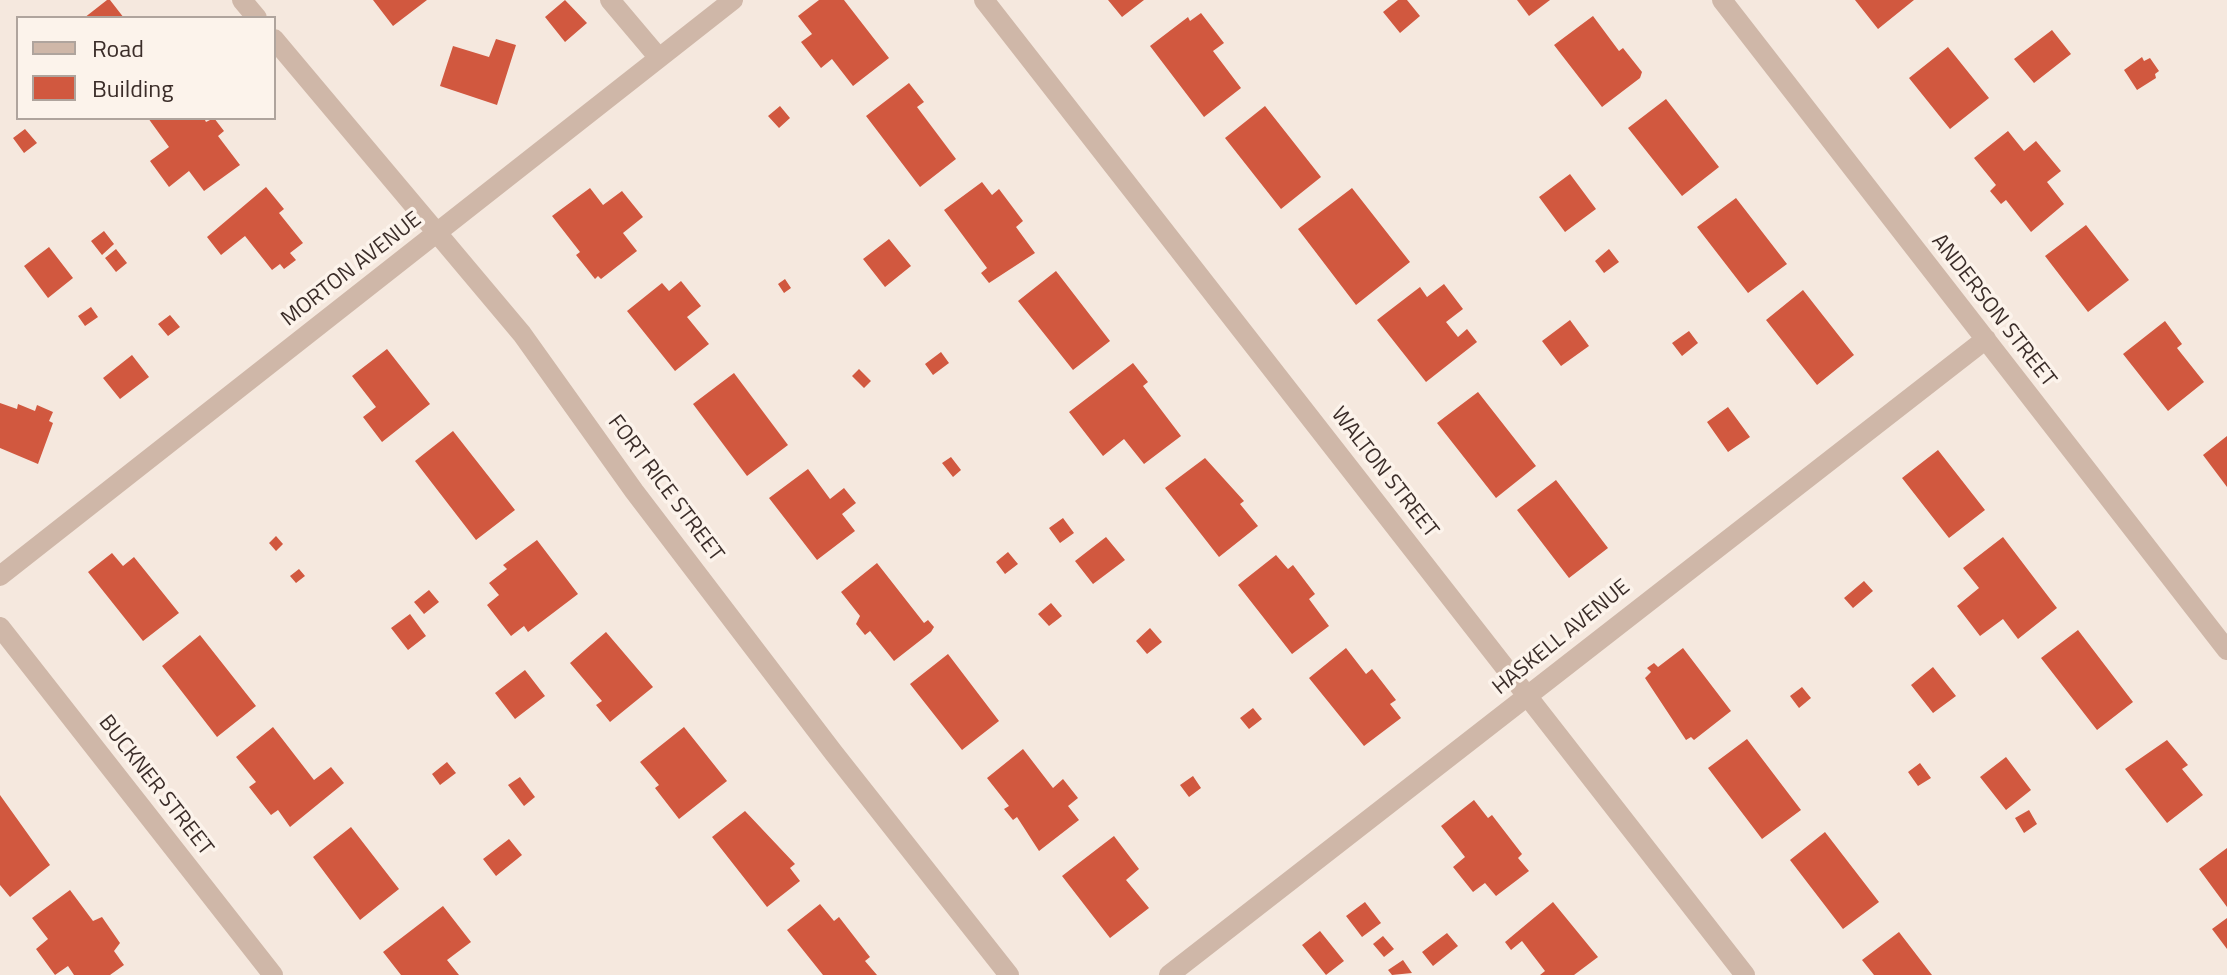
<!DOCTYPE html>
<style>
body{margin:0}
#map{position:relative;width:2227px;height:975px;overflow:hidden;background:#f5e8de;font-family:"Titillium Web",sans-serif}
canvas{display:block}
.legend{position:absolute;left:16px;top:16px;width:260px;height:104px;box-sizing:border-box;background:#fcf3eb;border:2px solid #afa49d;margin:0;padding:10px 14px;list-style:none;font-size:24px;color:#3b2d29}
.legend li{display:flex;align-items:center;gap:16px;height:40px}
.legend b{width:40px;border:2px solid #afa49d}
</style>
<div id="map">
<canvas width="2227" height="975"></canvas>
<ul class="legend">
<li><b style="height:10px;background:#cfb7a8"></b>Road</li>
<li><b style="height:22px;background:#d1583f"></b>Building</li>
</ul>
</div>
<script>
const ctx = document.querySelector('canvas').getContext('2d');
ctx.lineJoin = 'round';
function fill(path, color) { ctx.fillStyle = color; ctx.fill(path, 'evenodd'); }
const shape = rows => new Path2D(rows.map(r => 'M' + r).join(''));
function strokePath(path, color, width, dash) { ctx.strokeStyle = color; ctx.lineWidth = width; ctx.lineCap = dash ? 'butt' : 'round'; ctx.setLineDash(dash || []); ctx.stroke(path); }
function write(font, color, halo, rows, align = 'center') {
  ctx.font = font + ' "Titillium Web",sans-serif'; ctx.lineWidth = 7; ctx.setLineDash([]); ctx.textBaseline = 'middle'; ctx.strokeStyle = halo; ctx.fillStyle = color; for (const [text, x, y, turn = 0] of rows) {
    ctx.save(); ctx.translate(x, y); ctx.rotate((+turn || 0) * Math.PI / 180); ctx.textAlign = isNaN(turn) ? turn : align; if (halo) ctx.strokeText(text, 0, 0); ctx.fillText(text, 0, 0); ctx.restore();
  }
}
const building = shape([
 [110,0,124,18,84,18,107,0],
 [373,0,427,0,393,26],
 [565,0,587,23,565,42,545,17],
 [819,0,844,0,889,58,853,86,832,59,821,68,801,42,812,34,798,16],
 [1108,0,1144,0,1122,17],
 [1398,0,1407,0,1420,16,1400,33,1383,12],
 [1517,0,1550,0,1529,16],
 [1855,0,1914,0,1878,29],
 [1201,13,1224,43,1213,51,1241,88,1204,117,1150,46,1188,17,1190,21],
 [1593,16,1619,51,1623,48,1642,72,1640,78,1602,107,1554,45],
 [2052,30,2071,54,2034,83,2014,59],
 [496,39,516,45,497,105,440,86,453,46,489,57],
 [1948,47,1989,98,1950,129,1909,78],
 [2142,57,2144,61,2150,58,2159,71,2155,74,2156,78,2137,90,2124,70],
 [909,83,924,102,917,107,956,159,920,187,866,116],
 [1666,99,1719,167,1682,196,1628,128],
 [780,106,790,118,779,128,768,116],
 [1265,106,1321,177,1281,209,1225,138],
 [148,118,204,118,206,122,214,118,224,131,218,136,240,165,204,191,189,171,169,187,150,161,169,147],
 [25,129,37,143,24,153,13,138],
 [2008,131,2024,151,2036,141,2061,171,2047,182,2064,204,2031,232,2006,200,2001,204,1990,191,1996,185,1974,158],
 [1570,174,1596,209,1565,232,1539,197],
 [982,182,992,195,999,189,1023,221,1016,227,1035,253,989,283,981,273,987,268,944,210],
 [266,187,284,209,279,213,303,243,290,253,296,260,284,269,280,264,272,270,245,236,221,255,207,237],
 [590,188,603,205,622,191,643,217,623,233,637,251,601,279,598,276,595,279,576,255,580,252,552,216],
 [1352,188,1410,262,1356,305,1298,229],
 [1736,198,1787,264,1748,293,1697,227],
 [2086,225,2129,280,2088,312,2045,256],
 [104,231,114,244,102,255,91,241],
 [889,239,911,266,885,287,863,259],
 [49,247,73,278,48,298,24,266],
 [116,249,127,263,116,272,105,258],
 [1609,249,1619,262,1604,273,1595,261],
 [1056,271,1110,341,1073,370,1018,301],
 [785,279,791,288,784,293,778,284],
 [681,281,701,306,687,317,709,344,675,371,627,311,662,283,669,291],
 [1444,284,1463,309,1446,322,1458,337,1467,329,1477,342,1426,382,1377,320,1420,287,1427,297],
 [1803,290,1854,355,1817,385,1766,320],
 [91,307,98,317,85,326,78,316],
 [170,315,180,327,168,336,158,324],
 [1570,320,1589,346,1561,366,1542,341],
 [2165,321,2182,344,2177,348,2204,382,2168,411,2123,354],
 [1689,331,1698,343,1682,356,1672,343],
 [387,349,430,404,382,442,363,417,376,407,352,376],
 [941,352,949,363,933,375,925,364],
 [132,355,149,377,120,399,103,378],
 [1133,363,1148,382,1143,386,1181,436,1144,464,1124,439,1103,456,1069,412],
 [859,369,871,381,864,388,852,376],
 [734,373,788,445,747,476,693,404],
 [1478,392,1536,466,1496,498,1437,423],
 [0,403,17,409,18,404,35,411,37,405,53,412,49,421,53,423,38,464,0,448],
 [1728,407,1750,437,1728,452,1707,422],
 [453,431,515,510,476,540,415,461],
 [2227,436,2227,487,2203,455],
 [1938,450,1985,510,1949,538,1902,478],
 [951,457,961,470,953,477,942,463],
 [1205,458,1244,501,1240,504,1258,526,1219,557,1165,488],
 [808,469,830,499,844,488,856,503,842,514,855,531,817,560,769,498],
 [1556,480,1608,548,1569,578,1517,510],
 [1063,518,1074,533,1060,543,1049,528],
 [276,536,283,544,276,551,269,543],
 [1106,537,1125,560,1093,584,1075,561],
 [2003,537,2057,608,2018,639,2003,619,1980,636,1957,606,1979,588,1963,568],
 [537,540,578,594,528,632,524,626,511,636,487,605,499,595,489,583,507,569,503,565],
 [1008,552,1018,564,1005,574,996,562],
 [112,553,123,566,134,557,179,613,143,641,88,572],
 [1276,555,1288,569,1293,565,1315,594,1309,599,1329,626,1292,654,1238,585],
 [877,563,924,623,928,620,934,627,931,632,894,661,870,631,865,635,856,624,860,616,841,592],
 [299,569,305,576,296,583,290,576],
 [1864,581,1873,591,1853,608,1844,598],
 [429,590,439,602,424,614,414,602],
 [1051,603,1062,616,1049,626,1038,614],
 [410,614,426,636,408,650,391,628],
 [1150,628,1162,642,1147,654,1136,641],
 [2078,630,2133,702,2097,730,2041,658],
 [606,632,653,687,610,722,596,705,602,701,570,663],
 [200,635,256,706,217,737,162,666],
 [1346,648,1366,674,1372,669,1396,700,1390,704,1401,718,1364,746,1309,678],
 [1683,648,1731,711,1694,740,1691,737,1686,740,1645,678,1651,672,1647,668,1654,663,1658,667],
 [948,654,999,721,962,750,910,684],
 [1933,667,1956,696,1933,713,1911,685],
 [525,670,545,696,515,719,495,693],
 [1802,687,1811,698,1799,708,1790,696],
 [1253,708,1262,719,1249,729,1240,718],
 [273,727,314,780,331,767,344,783,290,827,278,810,271,815,249,787,256,782,236,757],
 [684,727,727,781,679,819,655,788,659,785,640,762],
 [1747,739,1801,810,1762,839,1708,768],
 [2167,740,2188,765,2182,769,2203,795,2167,823,2125,769],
 [1023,749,1053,788,1063,779,1078,798,1068,806,1079,820,1039,851,1017,817,1013,820,1004,809,1009,806,987,778],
 [2006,757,2031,790,2006,810,1980,777],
 [447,762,456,773,440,785,432,774],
 [1920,763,1931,778,1918,786,1908,772],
 [1193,776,1201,788,1189,797,1180,785],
 [520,777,535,797,524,806,508,785],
 [0,795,50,865,10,897,0,885],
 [1474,800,1488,818,1492,815,1522,854,1518,858,1529,871,1496,896,1485,883,1473,892,1453,867,1465,857,1441,826],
 [2029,810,2037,824,2024,833,2015,818],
 [745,811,795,864,790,868,800,881,767,907,712,837],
 [351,827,399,889,360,920,313,857],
 [1825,832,1879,902,1843,929,1790,860],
 [1114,836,1139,869,1126,880,1149,908,1110,938,1062,876],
 [509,839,522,855,496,876,483,859],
 [2227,848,2227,907,2199,869],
 [70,890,93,921,102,917,120,943,114,951,124,965,110,975,74,975,68,966,55,975,36,949,48,939,32,918],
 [1365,902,1381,923,1362,937,1346,916],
 [1553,902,1598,957,1574,975,1540,975,1545,971,1522,941,1511,950,1505,942],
 [820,904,834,921,839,917,870,957,865,961,877,975,823,975,787,930],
 [443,906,471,942,447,960,459,975,401,975,383,952],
 [2227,918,2227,949,2212,929],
 [1320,931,1344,961,1326,975,1302,945],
 [1899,932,1932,975,1874,975,1862,960],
 [1447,933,1458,946,1433,966,1422,952],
 [1383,936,1394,949,1384,957,1373,944],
 [1403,960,1412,973,1392,975,1388,970]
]);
const minor = shape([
 [242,0,257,18],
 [610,0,659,58],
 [984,0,1745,975],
 [1722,0,2227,650],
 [274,39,522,334,634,491,833,752,1009,975],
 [0,576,733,0],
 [0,627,273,975],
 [1169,975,1986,339]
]);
const streetNames = [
 ["MORTON AVENUE",352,270,-38],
 ["ANDERSON STREET",1993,311,52],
 ["WALTON STREET",1384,473,52],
 ["FORT RICE STREET",665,489,53],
 ["HASKELL AVENUE",1562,638,-39],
 ["BUCKNER STREET",155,786,52]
];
fill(building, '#d1583f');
strokePath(minor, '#cfb7a8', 20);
write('22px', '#3b2d29', '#fcf3eb', streetNames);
</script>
